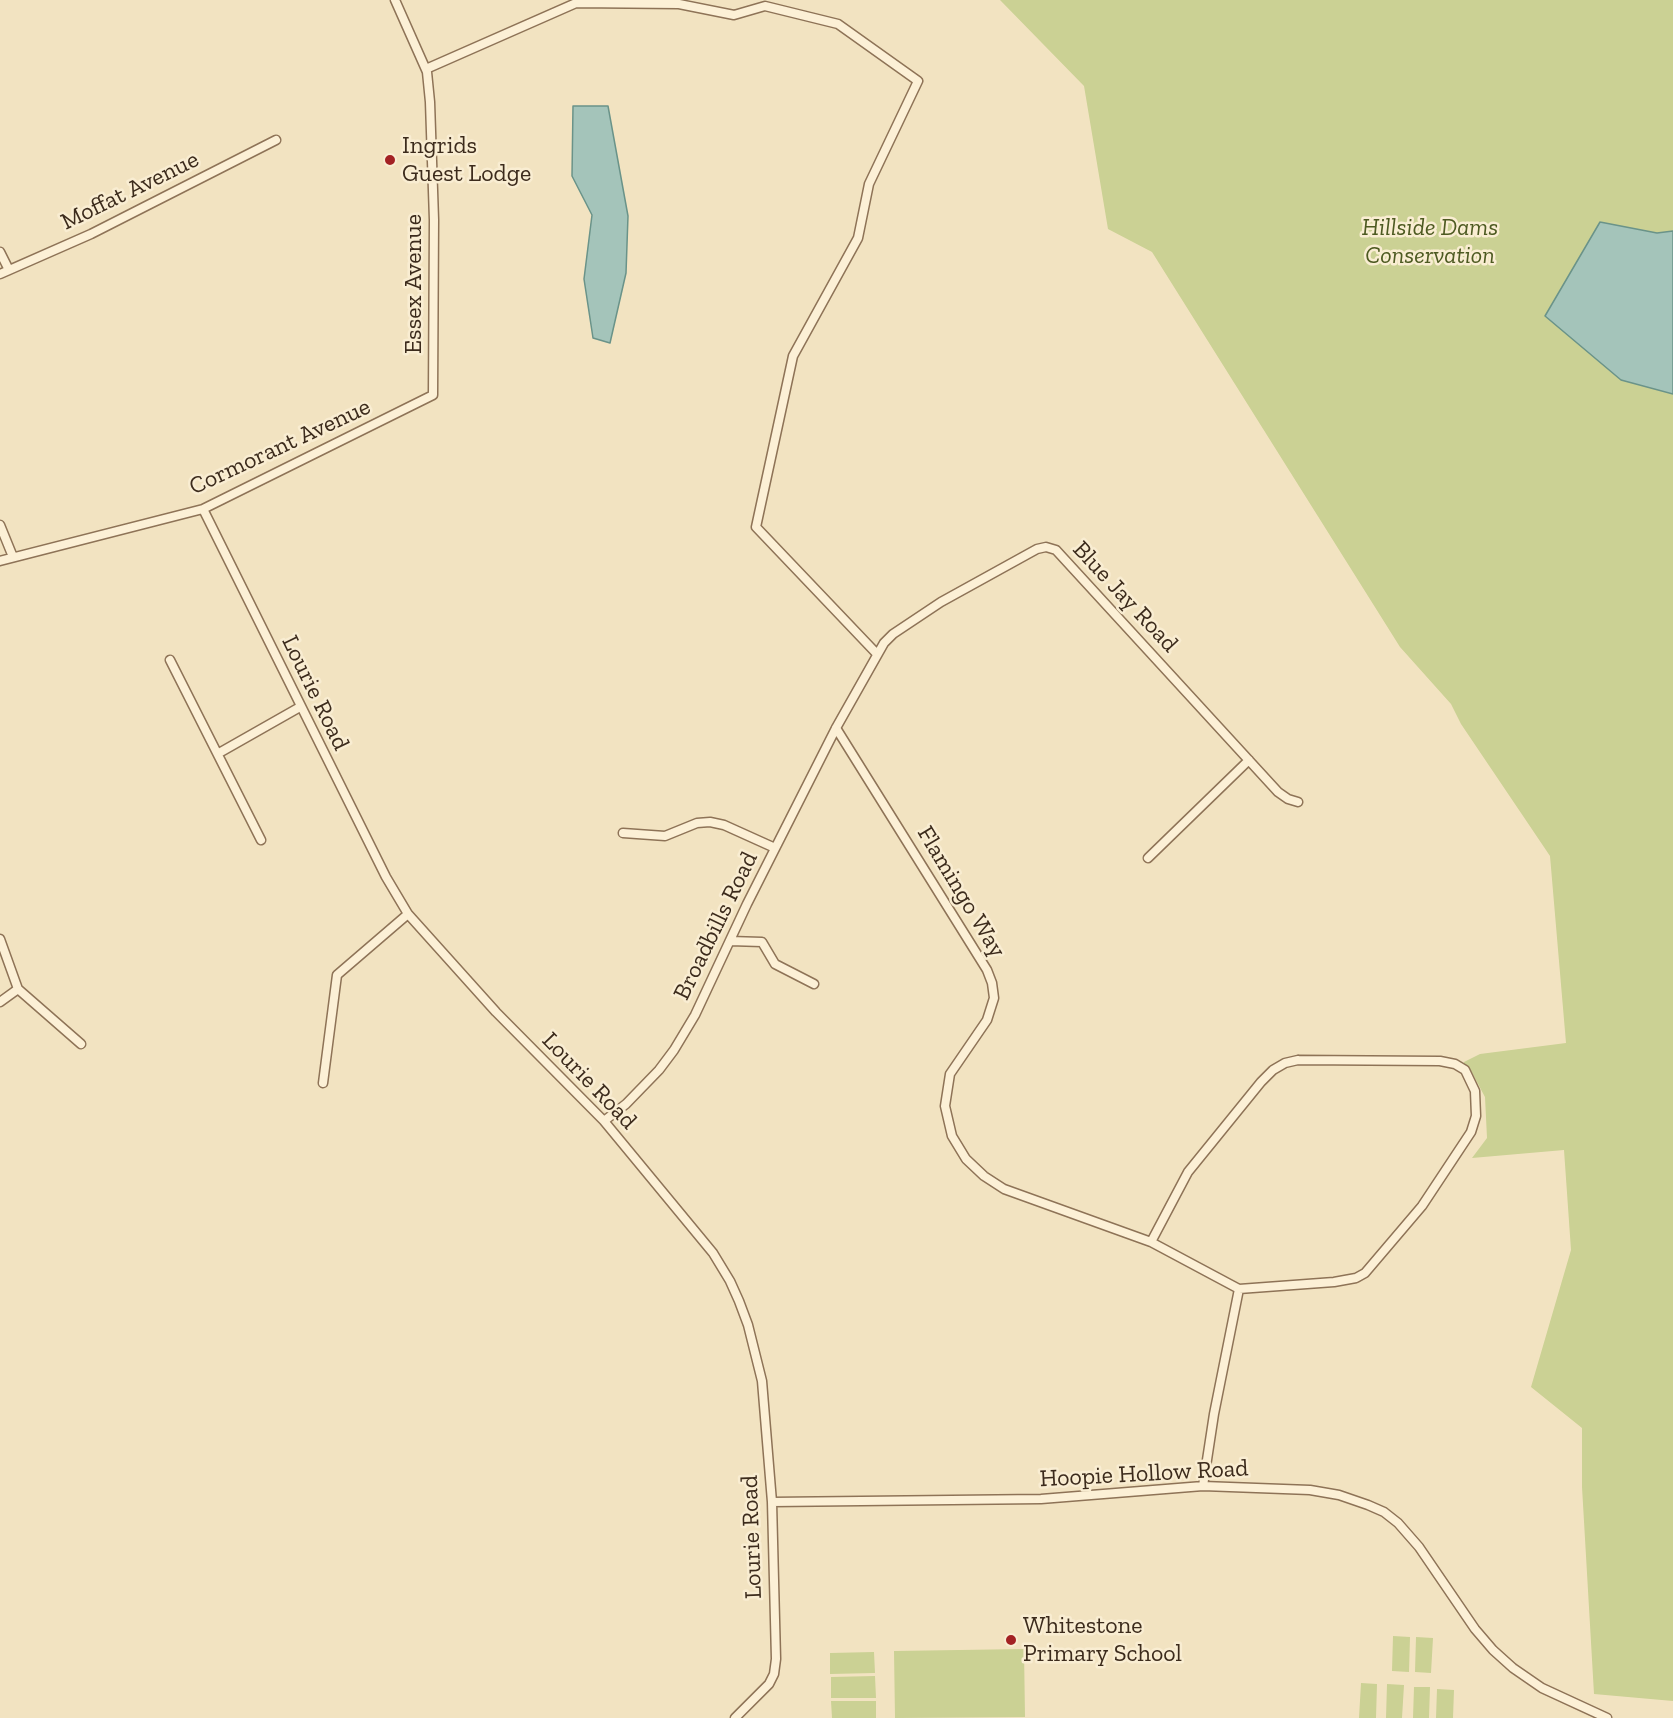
<!DOCTYPE html>
<style>
body{margin:0}
canvas{display:block;background:#f2e3c1}
</style>
<canvas width="1673" height="1718"></canvas>
<script>
const ctx = document.querySelector('canvas').getContext('2d');
ctx.lineJoin = 'round';
function fill(path, color) { ctx.fillStyle = color; ctx.fill(path, 'evenodd'); }
const shape = rows => new Path2D(rows.map(r => 'M' + r).join(''));
function strokePath(path, color, width, dash) { ctx.strokeStyle = color; ctx.lineWidth = width; ctx.lineCap = dash ? 'butt' : 'round'; ctx.setLineDash(dash || []); ctx.stroke(path); }
function write(font, color, halo, rows, align = 'center') {
  ctx.font = font + ' "Zilla Slab",serif'; ctx.lineWidth = 5; ctx.setLineDash([]); ctx.textBaseline = 'middle'; ctx.strokeStyle = halo; ctx.fillStyle = color; for (const [text, x, y, turn = 0] of rows) {
    ctx.save(); ctx.translate(x, y); ctx.rotate((+turn || 0) * Math.PI / 180); ctx.textAlign = isNaN(turn) ? turn : align; if (halo) ctx.strokeText(text, 0, 0); ctx.fillText(text, 0, 0); ctx.restore();
  }
}
const green = shape([
 [1000,0,1673,0,1673,1701,1594,1694,1582,1487,1582,1428,1531,1387,1571,1250,1564,1150,1472,1158,1487,1138,1485,1097,1470,1069,1464,1067,1464,1062,1480,1054,1566,1043,1550,856,1461,724,1451,704,1400,647,1152,252,1108,229,1084,86],
 [1393,1636,1410,1637,1409,1672,1392,1671],
 [1416,1637,1433,1638,1431,1673,1415,1672],
 [1024,1649,1025,1717,895,1718,894,1651],
 [874,1652,875,1673,830,1674,830,1653],
 [875,1676,876,1698,831,1698,831,1677],
 [1361,1683,1377,1684,1376,1718,1359,1718],
 [1387,1684,1404,1685,1402,1718,1386,1718],
 [1414,1687,1430,1687,1429,1718,1413,1718],
 [1437,1689,1454,1690,1453,1718,1436,1718],
 [831,1701,876,1701,876,1718,832,1718]
]);
const water = shape([
 [573,106,608,106,628,216,626,273,610,343,593,338,584,279,592,215,572,176,573,106],
 [1600,222,1657,233,1673,231,1673,394,1621,380,1545,316,1600,222]
]);
const minor = shape([
 [426,69,576,3,679,4,734,15,765,6,838,24,918,81,869,184,858,238,793,356,756,527,877,654],
 [0,252,9,270],
 [0,274,91,234,276,140],
 [203,509,386,877,408,914,496,1012,604,1121,713,1253,730,1281,739,1301,748,1325,762,1381,772,1502,776,1659,774,1674,769,1684,735,1718],
 [0,525,13,557],
 [0,561,203,509,433,395,434,220,430,102,427,72,395,0],
 [170,660,261,840],
 [836,728,987,970,992,983,994,998,987,1020,950,1074,945,1106,952,1136,966,1159,984,1176,1004,1189,1151,1242],
 [219,753,300,707],
 [623,833,665,836,697,823,710,822,724,825,775,848],
 [1148,858,1249,760],
 [0,939,18,989,81,1044],
 [730,941,762,942,775,964,814,984],
 [0,1002,18,989],
 [1298,1060,1440,1061,1455,1064,1465,1070,1475,1091,1476,1116,1471,1132,1422,1206,1365,1273,1356,1278,1334,1282,1239,1289,1151,1242,1188,1172,1261,1082,1273,1070,1285,1063,1298,1060],
 [323,1083,337,975,408,914],
 [604,1121,626,1104,659,1070,674,1050,695,1015,747,904,836,728,884,643,893,634,941,602,1037,549,1046,547,1056,550,1278,792,1288,799,1298,802],
 [1203,1486,1214,1414,1239,1289],
 [772,1502,1041,1499,1203,1486,1310,1490,1339,1495,1368,1505,1384,1512,1398,1523,1419,1547,1475,1629,1493,1650,1513,1668,1542,1688,1607,1718]
]);
const markers = [
 [390,160,6,"#a32123"],
 [1011,1640,6,"#a32123"]
];
const poiNames = [
 ["Ingrids",402,146],
 ["Guest Lodge",402,174],
 ["Whitestone",1023,1626],
 ["Primary School",1023,1654]
];
const streetNames = [
 ["Moffat Avenue",130,191,-26],
 ["Essex Avenue",414,284,-90],
 ["Cormorant Avenue",280,447,-25],
 ["Blue Jay Road",1125,597,47],
 ["Lourie Road",315,693,64],
 ["Flamingo Way",961,892,59],
 ["Broadbills Road",716,926,-64],
 ["Lourie Road",589,1081,46],
 ["Hoopie Hollow Road",1144,1474,-3],
 ["Lourie Road",752,1537,-92]
];
const parkNames = [
 ["Hillside Dams",1430,228],
 ["Conservation",1430,256]
];
fill(green, '#cbd194');
fill(water, '#a4c4ba');
strokePath(water, '#6a9389', 1.5);
strokePath(minor, '#8e7357', 11);
strokePath(minor, '#fcf0d6', 8);
for (const [x, y, r, color] of markers) { const dot = new Path2D(); dot.arc(x, y, r, 0, 2 * Math.PI); ctx.fillStyle = color; ctx.fill(dot); strokePath(dot, '#f9edd2', 2); }
write('24px', '#3c2b1c', '#f9edd2', poiNames, 'left');
write('24px', '#3c2b1c', '#f9edd2', streetNames);
write('italic 24px', '#4d5a21', '#f9edd2', parkNames);
</script>
